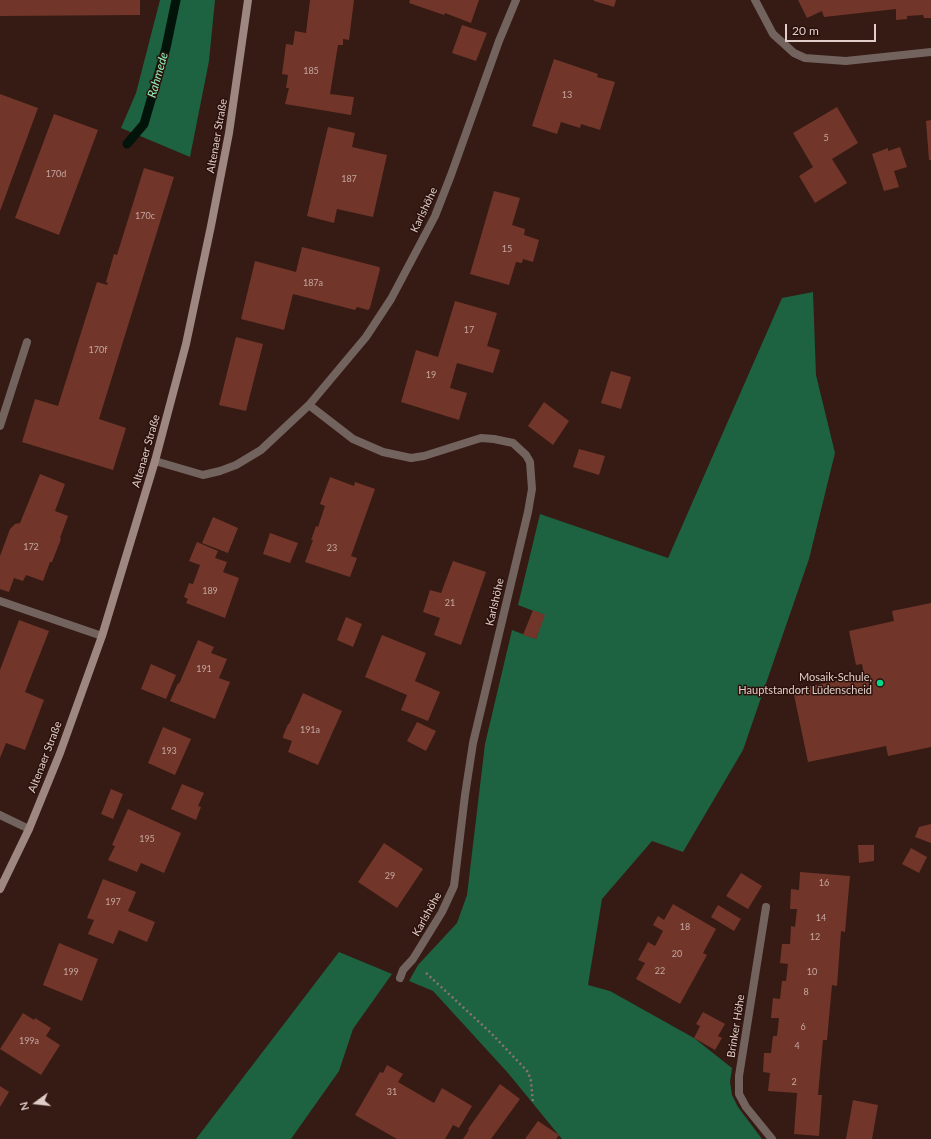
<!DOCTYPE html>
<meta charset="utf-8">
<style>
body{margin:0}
#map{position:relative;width:931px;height:1139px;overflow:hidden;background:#361a14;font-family:Lato,sans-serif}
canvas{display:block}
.north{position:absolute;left:16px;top:1083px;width:40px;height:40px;-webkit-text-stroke:3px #2b110b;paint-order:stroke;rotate:255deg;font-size:11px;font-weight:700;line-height:16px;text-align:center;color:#e1cdc9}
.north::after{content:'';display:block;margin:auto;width:14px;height:18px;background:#e1cdc9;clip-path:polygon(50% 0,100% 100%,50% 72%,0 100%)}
.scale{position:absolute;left:785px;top:24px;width:91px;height:18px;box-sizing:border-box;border:2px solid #e1cdc9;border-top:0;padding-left:5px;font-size:12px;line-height:14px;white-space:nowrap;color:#e1cdc9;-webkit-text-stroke:3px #2b110b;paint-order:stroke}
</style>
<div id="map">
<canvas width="931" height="1139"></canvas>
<div class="north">N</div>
<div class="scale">20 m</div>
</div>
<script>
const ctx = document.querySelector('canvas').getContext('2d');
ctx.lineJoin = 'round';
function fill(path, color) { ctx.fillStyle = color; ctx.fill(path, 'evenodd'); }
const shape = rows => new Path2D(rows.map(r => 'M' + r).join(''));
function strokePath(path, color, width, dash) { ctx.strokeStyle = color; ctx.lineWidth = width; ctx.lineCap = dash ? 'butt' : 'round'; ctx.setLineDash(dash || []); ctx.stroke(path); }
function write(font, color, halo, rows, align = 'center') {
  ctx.font = font + ' Lato,sans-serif'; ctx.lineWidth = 3; ctx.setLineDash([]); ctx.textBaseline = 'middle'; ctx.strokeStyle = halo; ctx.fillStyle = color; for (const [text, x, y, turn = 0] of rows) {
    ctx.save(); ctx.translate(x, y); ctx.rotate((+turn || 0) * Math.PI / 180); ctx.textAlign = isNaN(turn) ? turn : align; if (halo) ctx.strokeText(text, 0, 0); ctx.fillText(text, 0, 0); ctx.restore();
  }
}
const forest = shape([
 [160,0,215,0,209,61,190,157,121,128,136,93],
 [813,292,816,375,835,453,809,559,743,750,683,852,652,841,602,899,588,985,610,991,694,1038,732,1068,730,1082,732,1095,738,1107,762,1139,562,1139,508,1073,433,991,409,981,418,965,457,923,467,895,485,744,512,630,536,639,544,615,518,605,540,514,668,558,782,298],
 [339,952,392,974,353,1029,339,1071,291,1139,196,1139]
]);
const stream = shape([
 [127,144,144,124,166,48,176,0]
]);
const building = shape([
 [0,0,140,0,140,15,0,16],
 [310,0,354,0,349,40,343,39,343,45,338,45,330,94,354,97,351,115,285,104,289,88,286,88,288,75,282,74,286,44,293,45,295,31,306,33],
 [410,0,479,0,471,23,445,13,444,15,409,3],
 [594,0,616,0,614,7,594,1],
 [798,0,931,0,931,18,924,18,923,15,907,16,907,19,896,20,896,9,824,17,822,11,807,18],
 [462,25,487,33,476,61,452,53],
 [554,59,598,74,597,77,615,82,600,130,581,124,580,128,561,122,557,134,532,126],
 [0,94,38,108,0,211],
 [837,107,858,143,832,159,847,183,815,203,799,176,813,167,793,133],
 [54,114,98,130,59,235,15,218],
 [931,120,931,160,929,160,926,121],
 [328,127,355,133,352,147,387,155,373,217,337,209,334,223,307,216],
 [900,147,907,167,894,171,899,187,884,191,872,154,888,148,888,151],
 [144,168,174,177,99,419,126,428,113,470,22,442,35,399,58,406,97,282,107,285,108,283,106,282,114,254,117,255],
 [494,191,520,198,512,225,525,229,524,235,539,240,533,262,523,259,522,263,516,262,509,285,470,274],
 [302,247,379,267,380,269,370,308,368,310,357,307,355,310,293,294,284,330,241,319,255,261,296,272],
 [455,301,497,313,487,346,500,350,493,373,457,363,450,388,467,393,459,420,401,402,416,350,438,357],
 [236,337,263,344,246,411,219,405],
 [611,371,631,377,621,409,601,403],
 [544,402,569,421,553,445,528,426],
 [579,449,605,456,599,475,573,467],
 [40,474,65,484,55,511,68,516,60,538,61,539,52,562,50,562,43,581,26,575,23,581,14,578,9,592,0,589,0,556,10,529,15,524,20,523],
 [330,477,354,486,355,482,375,489,351,556,357,558,350,577,305,562,313,540,311,540,316,526,318,527,325,506,320,504],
 [213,517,238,528,228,553,202,543],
 [270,533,298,543,290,563,263,554],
 [197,542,218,551,215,558,227,562,223,572,239,578,225,618,186,603,188,599,184,597,189,583,193,584,200,565,189,561],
 [453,561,486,572,461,645,434,635,440,618,423,612,430,590,441,593],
 [931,603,931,747,888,756,886,746,808,762,793,690,864,675,862,664,856,665,849,631,894,621,892,611],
 [533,610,545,615,536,639,523,635],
 [346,617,362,624,353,647,337,640],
 [19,620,49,631,25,692,44,700,25,750,6,743,0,758,0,670],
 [382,635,426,653,415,681,440,692,428,721,401,710,407,695,365,677],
 [198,640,214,647,211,653,227,659,219,678,230,682,215,719,170,701,178,683,179,684],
 [151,664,176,675,166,699,141,689],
 [303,693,342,711,318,765,288,752,292,741,283,738,283,736,288,724,289,724],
 [417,722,436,731,426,751,407,741],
 [163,727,191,739,175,775,148,763],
 [182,784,204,793,198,806,201,807,196,820,171,809],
 [111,789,123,794,113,819,101,814],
 [128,809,181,833,164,873,141,863,137,872,108,860,115,846,112,845],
 [931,824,931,843,915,837,919,827],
 [384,843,423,869,397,908,358,882],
 [858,845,874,845,874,861,859,863],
 [911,848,927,857,919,873,902,864],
 [800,872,850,876,845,932,841,931,837,986,832,985,827,1040,823,1040,818,1095,822,1095,819,1136,794,1134,797,1093,768,1091,770,1073,763,1072,764,1053,771,1053,773,1036,777,1036,779,1018,771,1018,773,998,780,999,782,981,786,981,788,964,780,963,782,944,790,944,791,926,795,927,797,909,790,909,791,889,799,890],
 [741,873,762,886,748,909,726,896],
 [103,879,136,892,128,911,155,922,147,942,119,930,113,944,88,934,94,920,87,918],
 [673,904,716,929,703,953,707,955,680,1004,636,979,645,963,638,960,648,942,655,946,663,931,653,925,658,916,664,920],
 [718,905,741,919,734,931,711,917],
 [59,943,98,959,82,1001,43,985],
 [703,1012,725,1024,718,1036,722,1038,715,1050,694,1038,700,1026,696,1024],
 [23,1013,34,1020,35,1018,51,1028,46,1036,60,1045,41,1075,0,1049],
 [387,1065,403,1074,398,1082,434,1103,442,1088,472,1106,459,1128,453,1125,445,1139,397,1139,355,1115,380,1072,383,1073],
 [500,1084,520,1099,491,1139,463,1139,469,1130,468,1129],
 [0,1086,9,1092,0,1107],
 [853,1100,878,1105,872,1139,846,1139],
 [538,1121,559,1135,556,1139,525,1139]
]);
const path = shape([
 [426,973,491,1033,528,1072,531,1081,533,1103]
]);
const service = shape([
 [0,426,27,342],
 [0,601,102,636],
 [0,815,29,829]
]);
const minor = shape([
 [755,0,773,34,794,53,805,58,846,61,931,52],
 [309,405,353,439,383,452,411,458,424,456,481,438,494,439,513,443,526,455,530,462,532,489,528,512,473,743,465,795,454,886,442,912,413,959,403,970,400,978],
 [155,461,203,475,220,471,236,465,261,450,309,405,366,337,391,299,435,216,451,175,499,41,516,0],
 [766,907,739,1076,739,1094,746,1107,772,1139]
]);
const secondary = shape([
 [0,889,29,829,60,753,102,636,155,461,186,344,211,226,229,133,248,0]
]);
const markers = [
 [880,683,4,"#00d98c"]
];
const numberNames = [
 ["185",311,71],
 ["13",567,95],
 ["5",826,138],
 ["170d",56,174],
 ["187",349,179],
 ["170c",145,216],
 ["15",507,249],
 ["187a",313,283],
 ["17",469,330],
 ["170f",98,350],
 ["19",431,375],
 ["172",31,547],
 ["23",332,548],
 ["189",210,591],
 ["21",450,603],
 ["191",204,669],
 ["191a",310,730],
 ["193",169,751],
 ["195",147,839],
 ["29",390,876],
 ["16",824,883],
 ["197",113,902],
 ["14",821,918],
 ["18",685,927],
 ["12",815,937],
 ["20",677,954],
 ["22",660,971],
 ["199",71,972],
 ["10",812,972],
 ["8",806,992],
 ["6",803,1027],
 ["199a",29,1041],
 ["4",797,1046],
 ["2",794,1082],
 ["31",392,1092]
];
const streetNames = [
 ["Altenaer Straße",217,136,-80],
 ["Karlshöhe",424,210,-65],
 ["Altenaer Straße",146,451,-74],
 ["Karlshöhe",495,602,-77],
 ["Altenaer Straße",45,757,-69],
 ["Karlshöhe",427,914,-61],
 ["Brinker Höhe",736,1026,-81]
];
const poiNames = [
 ["Mosaik-Schule,",872,677],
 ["Hauptstandort Lüdenscheid",872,690]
];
const waterNames = [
 ["Rahmede",158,75,-74]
];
fill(forest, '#1d6241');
strokePath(stream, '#02140a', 9);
fill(building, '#713629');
strokePath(path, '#8c746f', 2.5, [2, 3]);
strokePath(service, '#72635f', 8);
strokePath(minor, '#72635f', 8);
strokePath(secondary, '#9f8781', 8);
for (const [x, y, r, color] of markers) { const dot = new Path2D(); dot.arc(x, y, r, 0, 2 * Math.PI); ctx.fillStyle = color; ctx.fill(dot); strokePath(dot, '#2b110b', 1.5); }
write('9px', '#c5a7a1', null, numberNames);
write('11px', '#e1cdc9', '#2b110b', streetNames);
write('11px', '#e1cdc9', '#2b110b', poiNames, 'right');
write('italic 12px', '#8eedb9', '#2b110b', waterNames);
</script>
